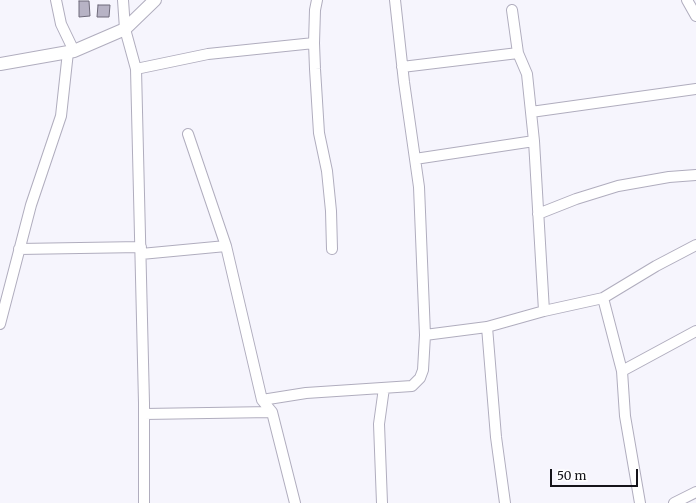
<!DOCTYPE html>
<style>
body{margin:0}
#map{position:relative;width:696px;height:503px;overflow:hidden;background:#f6f5fd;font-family:Merriweather,serif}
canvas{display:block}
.scale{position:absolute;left:550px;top:469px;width:88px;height:18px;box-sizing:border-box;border:2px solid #15141a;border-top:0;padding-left:5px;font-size:12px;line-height:14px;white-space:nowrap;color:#15141a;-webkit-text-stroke:3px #fff;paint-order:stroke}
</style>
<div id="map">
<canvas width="696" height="503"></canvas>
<div class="scale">50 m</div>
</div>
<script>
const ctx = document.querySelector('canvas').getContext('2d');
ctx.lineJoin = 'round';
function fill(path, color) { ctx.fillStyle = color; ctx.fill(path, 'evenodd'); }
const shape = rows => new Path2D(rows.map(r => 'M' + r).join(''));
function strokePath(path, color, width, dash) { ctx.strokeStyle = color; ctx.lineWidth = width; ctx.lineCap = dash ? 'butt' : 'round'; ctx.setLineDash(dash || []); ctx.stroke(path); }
const building = shape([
 [79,1,89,1,90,16,79,17,79,1],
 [98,5,110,5,109,17,97,17,98,5]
]);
const minor = shape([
 [56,0,61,24,74,51],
 [123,0,125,29,136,69,144,403,144,503],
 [317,0,315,10,314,43,315,69,319,133,327,171,331,211,332,249],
 [687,0,696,16],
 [512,10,518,53,527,74,534,141,544,311],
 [402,67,518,53],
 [136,69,208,54,314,43],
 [531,112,696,89],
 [188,134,226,246,262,400,272,412,295,503],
 [415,159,534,141],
 [538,214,576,199,618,186,669,177,696,175],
 [19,249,141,247],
 [141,254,226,246],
 [603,298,622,371,625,416,640,503],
 [0,324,31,205,61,116,68,52],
 [487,327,496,437,505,503],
 [425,335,487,327,544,311,603,298,656,266,696,245],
 [622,371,696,331],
 [262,400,306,393,412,386,420,378,423,370,425,335,419,187,404,82,395,0],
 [144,414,272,412],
 [382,503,379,424,384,388],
 [674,503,696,492]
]);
const tertiary = shape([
 [0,64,74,51,125,29,155,0]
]);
fill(building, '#b7b3c5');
strokePath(building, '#6e6a7a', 1);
strokePath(minor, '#b0adbe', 12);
strokePath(tertiary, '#b0adbe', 14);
strokePath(minor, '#fff', 10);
strokePath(tertiary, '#fff', 12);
</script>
